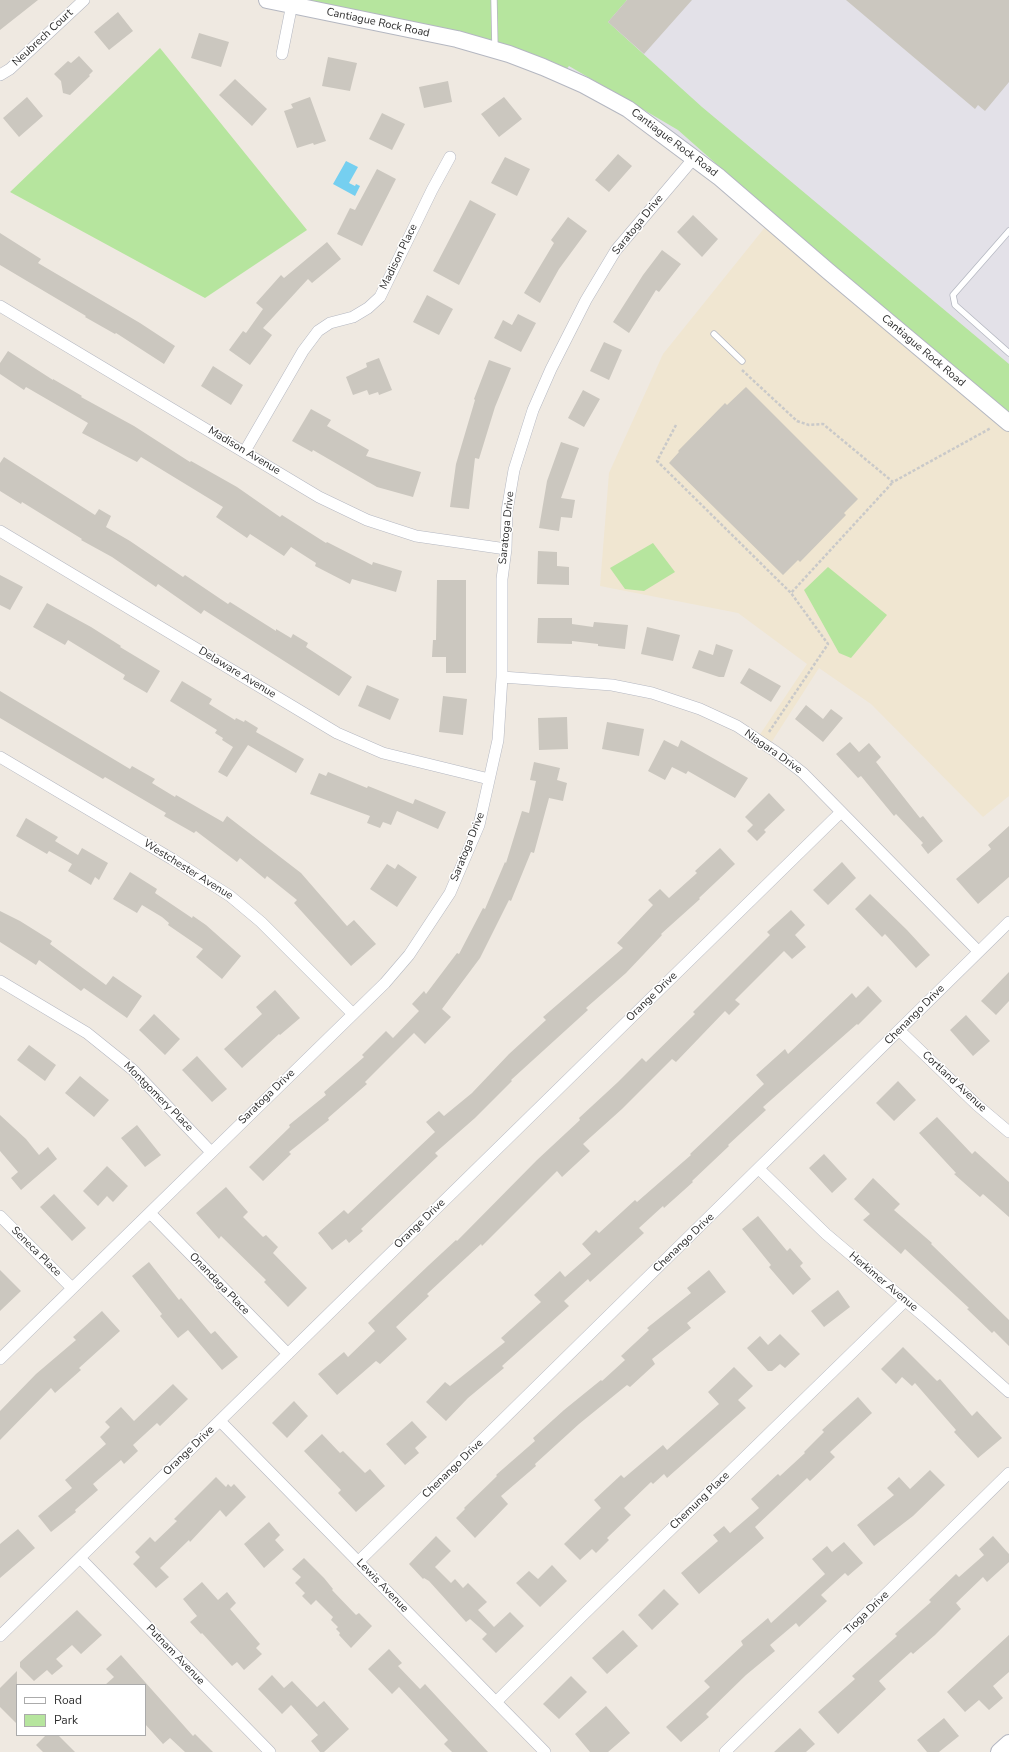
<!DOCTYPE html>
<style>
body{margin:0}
#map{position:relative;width:1009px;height:1752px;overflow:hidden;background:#efe9e1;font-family:"Nunito Sans",sans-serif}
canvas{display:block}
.legend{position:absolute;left:16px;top:1684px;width:130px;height:52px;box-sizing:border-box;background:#fff;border:1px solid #ababab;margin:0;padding:5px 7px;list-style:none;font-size:12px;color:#2e2e2e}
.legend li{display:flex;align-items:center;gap:8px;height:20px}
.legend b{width:20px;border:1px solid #ababab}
</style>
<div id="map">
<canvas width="1009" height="1752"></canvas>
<ul class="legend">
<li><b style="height:5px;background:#fff"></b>Road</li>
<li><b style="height:11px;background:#b6e59e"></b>Park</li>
</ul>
</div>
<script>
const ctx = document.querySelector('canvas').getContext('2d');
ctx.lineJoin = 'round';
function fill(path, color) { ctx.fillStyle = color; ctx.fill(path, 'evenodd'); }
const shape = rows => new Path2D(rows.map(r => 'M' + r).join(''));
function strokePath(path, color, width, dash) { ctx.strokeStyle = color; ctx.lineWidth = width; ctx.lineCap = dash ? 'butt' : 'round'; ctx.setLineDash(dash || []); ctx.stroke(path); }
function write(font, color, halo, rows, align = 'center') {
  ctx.font = font + ' "Nunito Sans",sans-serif'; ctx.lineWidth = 3; ctx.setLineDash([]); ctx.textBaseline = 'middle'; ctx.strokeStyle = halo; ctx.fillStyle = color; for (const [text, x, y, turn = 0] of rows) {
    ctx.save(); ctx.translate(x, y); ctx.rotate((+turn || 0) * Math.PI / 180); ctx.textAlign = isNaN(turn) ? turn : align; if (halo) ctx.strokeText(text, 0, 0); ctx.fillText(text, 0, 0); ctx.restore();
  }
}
const industrial = shape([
 [267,0,1009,0,1009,423,694,158,543,67]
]);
const education = shape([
 [770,221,1009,423,1009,796,983,817,871,704,819,668,771,743,759,736,807,664,738,613,600,586,609,473,663,354]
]);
const green = shape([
 [266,0,627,0,608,22,702,107,1009,364,1009,423,678,130,569,66,561,75,543,67],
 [160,48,307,230,205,298,10,192],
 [653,543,675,572,644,591,625,589,610,568],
 [828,567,887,615,851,658,839,653,804,590]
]);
const water = shape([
 [346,161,358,167,349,183,355,186,356,184,360,186,355,196,333,184]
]);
const building = shape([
 [0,0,38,0,0,30],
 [627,0,692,0,644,54,608,22],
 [846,0,1009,0,1009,82,985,111,978,105,975,109],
 [118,12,133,31,109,50,94,32],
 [199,33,229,42,221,67,191,58],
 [79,56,93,71,89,75,90,76,70,95,63,93,61,81,54,74,68,61,71,63],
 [328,57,357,63,350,91,322,86],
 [235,79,267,109,252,126,219,95],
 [448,81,452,102,424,108,419,87],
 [27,97,43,116,19,137,3,118],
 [310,97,326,141,314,145,313,143,297,148,284,111,293,108,291,104],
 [504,97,522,119,499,137,481,114],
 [382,113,405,124,392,150,369,139],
 [618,154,632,166,609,192,595,180],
 [505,157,530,169,517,196,491,183],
 [377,169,396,179,362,246,337,234,350,208,355,210],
 [470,200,496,214,459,285,433,271],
 [693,215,718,239,702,257,677,232],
 [568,217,587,231,559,269,540,303,524,293,554,243,551,240],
 [0,233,41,259,38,263,140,323,175,346,164,364,116,333,115,334,85,317,86,316,0,265],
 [327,242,341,259,312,283,308,279,263,328,272,335,250,365,229,350,243,331,246,333,263,309,256,303,281,275,284,278],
 [662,250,681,264,659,292,656,290,629,333,613,322,643,275],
 [427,295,453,309,439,335,413,322],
 [518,314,536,323,521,352,494,338,503,320,512,325],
 [604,342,622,350,609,380,590,371],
 [8,351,53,380,53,379,82,396,81,397,134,426,190,462,191,461,237,487,280,517,282,515,326,543,327,542,372,565,373,562,402,571,396,592,352,579,350,584,315,566,316,563,291,547,284,556,250,534,247,538,216,517,223,507,141,457,137,462,82,433,88,423,26,387,24,390,0,374,0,363],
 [379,358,392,390,379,395,378,392,369,395,367,390,353,395,346,377,367,367,366,363],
 [489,360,511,368,495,407,479,459,475,458,469,509,450,507,456,464,475,400,474,399],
 [213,366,243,385,231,405,201,386],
 [746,387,858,499,844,513,846,515,800,562,798,560,783,575,669,463,679,452,678,451,725,403,727,405],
 [583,390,600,399,584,427,568,418],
 [311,409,331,420,327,426,369,450,366,456,421,472,413,497,377,487,313,450,312,452,292,441],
 [561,442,579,448,561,498,575,500,572,518,561,517,559,531,539,528,547,481],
 [4,457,95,515,99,509,111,516,106,527,130,541,183,577,185,575,228,604,230,602,276,631,276,629,291,638,293,634,308,643,306,647,352,677,339,696,204,610,201,614,158,584,156,587,112,557,81,540,82,539,22,502,21,504,0,491,0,463],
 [538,551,557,552,557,566,569,567,569,585,537,584],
 [0,575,23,587,10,610,0,605],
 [437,580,466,580,466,673,446,673,446,657,432,657,433,640,436,640],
 [47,603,91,627,121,646,120,647,160,671,147,693,123,679,125,675,68,640,65,645,33,627],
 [538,618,572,618,572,624,593,627,594,622,628,625,625,649,598,646,598,644,572,641,572,644,537,643],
 [647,627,680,635,673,661,641,654],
 [716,644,733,650,724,677,719,677,692,668,699,650,713,655],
 [749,668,781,686,771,702,740,683],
 [182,681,212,699,209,704,235,720,236,718,244,722,245,720,258,728,256,732,304,759,296,773,248,745,227,777,218,772,233,747,222,740,223,738,215,733,217,730,170,701],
 [367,685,399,699,390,720,358,706],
 [0,691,130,769,132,766,155,779,152,783,175,797,176,795,223,822,227,816,301,873,347,926,354,920,376,944,351,966,294,903,297,900,267,876,265,879,240,858,237,862,196,831,194,833,164,816,166,813,105,777,103,779,0,718],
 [443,696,467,699,463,735,439,732],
 [806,705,823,719,831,709,843,718,823,742,795,719],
 [567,717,568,749,539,750,538,718],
 [607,722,644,729,639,756,602,749],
 [664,740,678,747,681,740,748,778,735,798,688,771,686,774,672,767,665,780,648,771],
 [850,742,859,752,869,743,881,757,876,762,920,818,923,816,943,841,928,854,921,845,923,843,896,814,894,816,861,776,858,778,836,754],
 [534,762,560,768,557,780,567,783,563,801,549,798,534,853,531,852,511,901,509,900,480,958,442,1009,451,1017,425,1044,414,1033,365,1082,367,1084,328,1118,329,1120,289,1152,291,1154,263,1181,249,1167,290,1127,289,1125,326,1095,324,1092,364,1057,362,1055,386,1031,393,1038,419,1011,412,1004,424,991,426,994,457,953,459,954,483,908,485,909,505,862,506,863,522,811,529,813,536,781,530,780],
 [328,772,367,788,368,786,413,804,415,799,446,812,438,829,397,811,391,825,383,822,380,828,367,823,370,816,310,794,319,773,326,776],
 [769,793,785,810,764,830,766,832,757,841,747,831,753,825,745,817],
 [26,818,58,837,55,841,78,855,82,848,108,863,99,880,95,877,91,885,68,871,72,864,49,851,47,854,16,836],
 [1009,826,1009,877,978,904,956,879,991,849,988,845],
 [720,848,735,864,699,898,700,899,661,934,662,935,626,973,586,1008,588,1010,511,1080,512,1081,475,1118,435,1153,438,1156,361,1229,363,1231,349,1243,346,1239,332,1250,318,1233,344,1210,348,1214,435,1132,426,1122,439,1111,444,1116,472,1093,509,1054,546,1020,543,1017,623,948,617,943,653,905,648,900,660,889,669,898,697,873,695,871],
 [842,862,856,878,828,905,813,890],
 [387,864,395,869,398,864,417,877,397,907,370,889],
 [130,872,157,889,155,893,192,918,193,916,206,925,241,956,222,979,196,957,203,949,168,925,169,923,162,917,142,905,137,913,113,899],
 [870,894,907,930,930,955,916,968,885,934,882,937,855,909],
 [791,910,805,925,795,935,806,947,792,959,784,951,735,1000,740,1004,729,1015,725,1011,676,1062,672,1059,622,1109,583,1144,590,1151,562,1177,557,1171,482,1246,481,1244,427,1294,429,1296,396,1327,407,1339,380,1364,376,1361,337,1395,318,1374,344,1352,348,1357,375,1331,368,1323,429,1265,456,1240,457,1241,537,1160,580,1120,579,1118,618,1082,642,1058,646,1062,695,1014,693,1012,770,935,767,932],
 [0,911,20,921,52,941,50,944,106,985,113,976,142,996,127,1018,84,988,81,991,39,960,36,965,0,942],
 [1009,972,1009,1001,996,1015,981,1001],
 [868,986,882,1001,858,1025,857,1024,763,1107,766,1110,728,1145,729,1146,692,1181,693,1182,664,1208,663,1206,639,1228,644,1233,590,1282,588,1279,564,1301,569,1306,502,1366,504,1368,468,1398,446,1421,426,1402,445,1382,450,1386,505,1342,501,1338,541,1302,534,1295,560,1271,565,1277,591,1254,582,1244,596,1230,599,1233,635,1200,637,1202,691,1155,690,1154,764,1084,756,1075,785,1049,788,1054,852,993,856,998],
 [275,990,300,1018,280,1035,279,1034,242,1068,224,1049,262,1014,256,1007],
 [154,1014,180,1039,165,1055,139,1030],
 [966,1015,990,1041,973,1056,950,1030],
 [29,1045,56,1065,45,1081,17,1060],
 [197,1056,227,1089,212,1102,182,1070],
 [80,1076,109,1100,94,1117,65,1093],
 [898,1081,916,1100,894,1121,876,1103],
 [0,1115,26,1139,39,1155,48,1147,57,1159,21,1190,11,1178,18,1172,0,1151],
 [937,1117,972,1154,975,1151,1009,1182,1009,1217,983,1194,980,1197,954,1174,956,1173,919,1133],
 [137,1125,161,1155,145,1167,121,1138],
 [824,1154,847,1179,832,1193,809,1168],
 [107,1166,128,1186,113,1202,107,1196,98,1206,83,1191],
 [873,1178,900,1204,894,1210,932,1243,931,1244,1009,1320,1009,1346,994,1331,992,1333,967,1309,969,1308,905,1249,901,1254,863,1220,870,1214,854,1199],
 [226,1187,248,1212,243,1217,263,1237,266,1235,278,1247,273,1253,307,1288,288,1307,264,1282,266,1280,221,1236,219,1239,196,1213],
 [54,1194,86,1228,72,1241,40,1207],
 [758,1216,787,1251,790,1248,803,1263,800,1266,811,1279,793,1295,769,1267,771,1265,742,1229],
 [149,1262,179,1300,181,1298,211,1334,215,1331,238,1357,222,1370,188,1330,178,1338,160,1316,162,1314,132,1276],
 [0,1270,21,1291,0,1311],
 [709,1270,726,1292,687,1323,691,1328,652,1359,655,1364,630,1387,627,1385,579,1424,535,1464,536,1466,501,1496,508,1504,475,1538,456,1518,465,1509,464,1508,497,1476,496,1475,535,1441,533,1438,564,1410,601,1380,602,1381,625,1360,621,1356,649,1330,647,1328,691,1293,687,1288],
 [838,1290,850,1307,824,1327,811,1311],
 [102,1311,120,1331,79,1368,81,1370,55,1393,51,1388,0,1440,0,1411,36,1374,76,1340,73,1337],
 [780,1334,800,1354,785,1368,780,1364,772,1371,768,1371,747,1348,760,1336,768,1345],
 [903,1347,937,1381,940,1379,972,1416,977,1411,1002,1438,978,1458,954,1432,956,1430,915,1383,912,1386,902,1377,896,1384,881,1369],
 [734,1367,753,1386,738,1400,746,1408,667,1478,664,1474,653,1484,651,1482,624,1508,631,1515,607,1538,609,1540,596,1553,592,1549,580,1560,564,1544,601,1508,594,1500,621,1475,624,1478,663,1445,667,1450,719,1404,708,1392],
 [173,1384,188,1399,160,1426,157,1423,133,1445,138,1451,124,1464,121,1460,93,1484,98,1490,75,1510,76,1512,51,1532,38,1516,72,1488,65,1480,106,1444,100,1437,110,1427,105,1422,121,1407,134,1421],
 [858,1397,872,1413,830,1452,835,1457,810,1481,807,1478,755,1527,764,1538,699,1594,681,1573,718,1541,713,1535,724,1526,730,1533,759,1508,751,1499,778,1474,780,1476,805,1453,804,1452,824,1432,822,1430],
 [294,1401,308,1416,287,1438,272,1423],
 [412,1421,427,1437,415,1448,419,1453,405,1465,386,1444],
 [322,1434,340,1453,343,1451,365,1473,370,1469,385,1486,356,1512,338,1493,341,1490,304,1451],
 [930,1470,945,1485,913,1516,874,1546,857,1525,894,1495,887,1488,899,1477,910,1489],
 [216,1477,226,1487,228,1484,231,1487,234,1484,246,1497,226,1517,220,1510,190,1542,189,1540,160,1568,169,1577,156,1588,133,1564,140,1557,135,1552,150,1537,155,1542,177,1521,174,1519],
 [269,1522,280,1535,275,1540,284,1550,264,1568,244,1544],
 [18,1529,35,1548,0,1578,0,1544],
 [436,1536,451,1551,435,1567,451,1583,455,1579,463,1588,468,1583,487,1602,478,1610,494,1627,510,1612,524,1626,496,1653,482,1639,487,1634,470,1619,466,1622,429,1581,424,1578,423,1579,409,1564],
 [993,1536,1009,1554,1009,1562,987,1582,983,1577,956,1603,961,1609,935,1635,913,1654,911,1652,879,1681,886,1689,838,1734,818,1712,855,1679,852,1676,897,1636,895,1634,931,1602,929,1600,956,1574,959,1577,984,1555,979,1549],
 [844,1542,863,1563,848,1576,845,1573,821,1595,827,1601,799,1627,796,1623,770,1645,775,1651,746,1675,706,1714,709,1717,681,1742,666,1727,710,1687,704,1681,743,1645,741,1641,768,1618,771,1623,825,1574,812,1559,827,1546,832,1552],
 [304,1558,324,1578,333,1589,332,1590,356,1615,359,1613,372,1626,351,1648,339,1635,340,1633,336,1629,338,1627,331,1620,333,1617,316,1600,311,1605,302,1596,305,1593,295,1583,301,1577,292,1569],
 [552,1565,567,1581,540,1607,516,1583,529,1571,538,1579],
 [202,1582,218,1600,227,1592,236,1603,230,1609,260,1644,256,1648,262,1654,244,1670,237,1662,232,1666,202,1633,201,1634,190,1622,197,1616,183,1599],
 [664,1589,679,1604,652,1630,638,1615],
 [77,1610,102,1635,81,1654,72,1645,56,1659,63,1666,52,1675,47,1670,34,1681,20,1667,20,1662],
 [623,1630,638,1646,607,1674,592,1658],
 [1009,1635,1009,1672,993,1686,1003,1698,989,1710,979,1700,965,1712,947,1692],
 [389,1649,402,1663,398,1666,420,1689,425,1684,488,1752,452,1752,444,1744,448,1740,399,1687,392,1694,368,1669],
 [121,1655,193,1736,195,1734,213,1752,185,1752,170,1738,163,1744,145,1724,145,1685,105,1685,114,1677,106,1669],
 [17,1671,17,1724,0,1707,0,1688],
 [272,1675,284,1688,292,1681,317,1707,324,1701,349,1729,324,1752,320,1752,311,1741,318,1735,291,1705,282,1714,258,1689],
 [571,1676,587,1692,559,1719,543,1704],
 [606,1706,630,1733,608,1752,590,1752,575,1734],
 [944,1718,959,1736,939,1752,927,1752,917,1740],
 [800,1728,815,1744,806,1752,774,1752],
 [46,1735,58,1735,75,1752,43,1752,36,1745]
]);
const path = shape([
 [742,370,797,421,809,425,823,424,893,482,991,428],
 [676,425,657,461,791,593,893,482],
 [769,732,828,644,791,593]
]);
const service = shape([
 [494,0,495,48],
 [1009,231,953,295,955,305,1009,353],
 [714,334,742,361]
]);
const minor = shape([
 [282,54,292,4],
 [0,75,10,69,84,0],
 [0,306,319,497,367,520,416,536,506,549],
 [245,451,303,351,318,331,330,323,353,317,368,308,380,297,432,190,450,157],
 [0,531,337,733,383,753,489,779],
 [502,677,612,685,652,693,700,709,737,726,776,752,803,773,978,951],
 [0,757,172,859,230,896,261,922,353,1014],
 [0,981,87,1033,133,1070,211,1152],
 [900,1031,977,1105,1009,1132],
 [759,1169,826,1234,927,1319,1009,1392],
 [150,1213,288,1354],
 [0,1216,72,1288],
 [0,1359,385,983,409,955,450,893,479,825,498,740,502,677,502,579,506,549,507,511,514,470,533,410,551,369,586,300,616,250,694,158],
 [220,1421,545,1752],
 [80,1558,270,1752],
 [358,1562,1009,922],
 [0,1636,841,812],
 [496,1702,582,1616,904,1302],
 [725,1752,1009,1473]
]);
const secondary = shape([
 [267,0,457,39,509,54,543,67,584,85,628,109,719,177,828,271,1009,423],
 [999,1752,1009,1743]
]);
const streetNames = [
 ["Cantiague Rock Road",378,23,12],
 ["Neubrech Court",43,38,-43],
 ["Cantiague Rock Road",674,143,37],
 ["Saratoga Drive",638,225,-51],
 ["Madison Place",399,257,-64],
 ["Cantiague Rock Road",923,351,40],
 ["Madison Avenue",244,451,31],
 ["Saratoga Drive",507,528,-84],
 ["Delaware Avenue",237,673,31],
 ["Niagara Drive",773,752,35],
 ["Saratoga Drive",468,847,-68],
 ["Westchester Avenue",188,870,32],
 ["Orange Drive",652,997,-44],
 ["Chenango Drive",915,1015,-45],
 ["Cortland Avenue",954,1082,43],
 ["Montgomery Place",158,1097,45],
 ["Saratoga Drive",267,1097,-44],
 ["Orange Drive",420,1224,-44],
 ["Chenango Drive",684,1243,-44],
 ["Seneca Place",36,1252,45],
 ["Herkimer Avenue",883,1282,40],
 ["Onandaga Place",219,1284,46],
 ["Orange Drive",189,1451,-44],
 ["Chenango Drive",453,1469,-44],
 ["Chemung Place",700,1501,-44],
 ["Lewis Avenue",382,1586,46],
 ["Tioga Drive",867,1613,-44],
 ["Putnam Avenue",175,1655,46]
];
fill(industrial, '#e3e1e8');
fill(education, '#f0e6d1');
fill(green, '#b6e59e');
fill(water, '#75cff0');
fill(building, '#cbc7bf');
strokePath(service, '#b4b7c1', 7);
strokePath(minor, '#b4b7c1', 12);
strokePath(secondary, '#b4b7c1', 18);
strokePath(path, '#c9c9c9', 2.5, [3, 2]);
strokePath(service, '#fff', 5.5);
strokePath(minor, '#fff', 11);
strokePath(secondary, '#fff', 16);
write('11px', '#2e2e2e', '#fff', streetNames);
</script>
